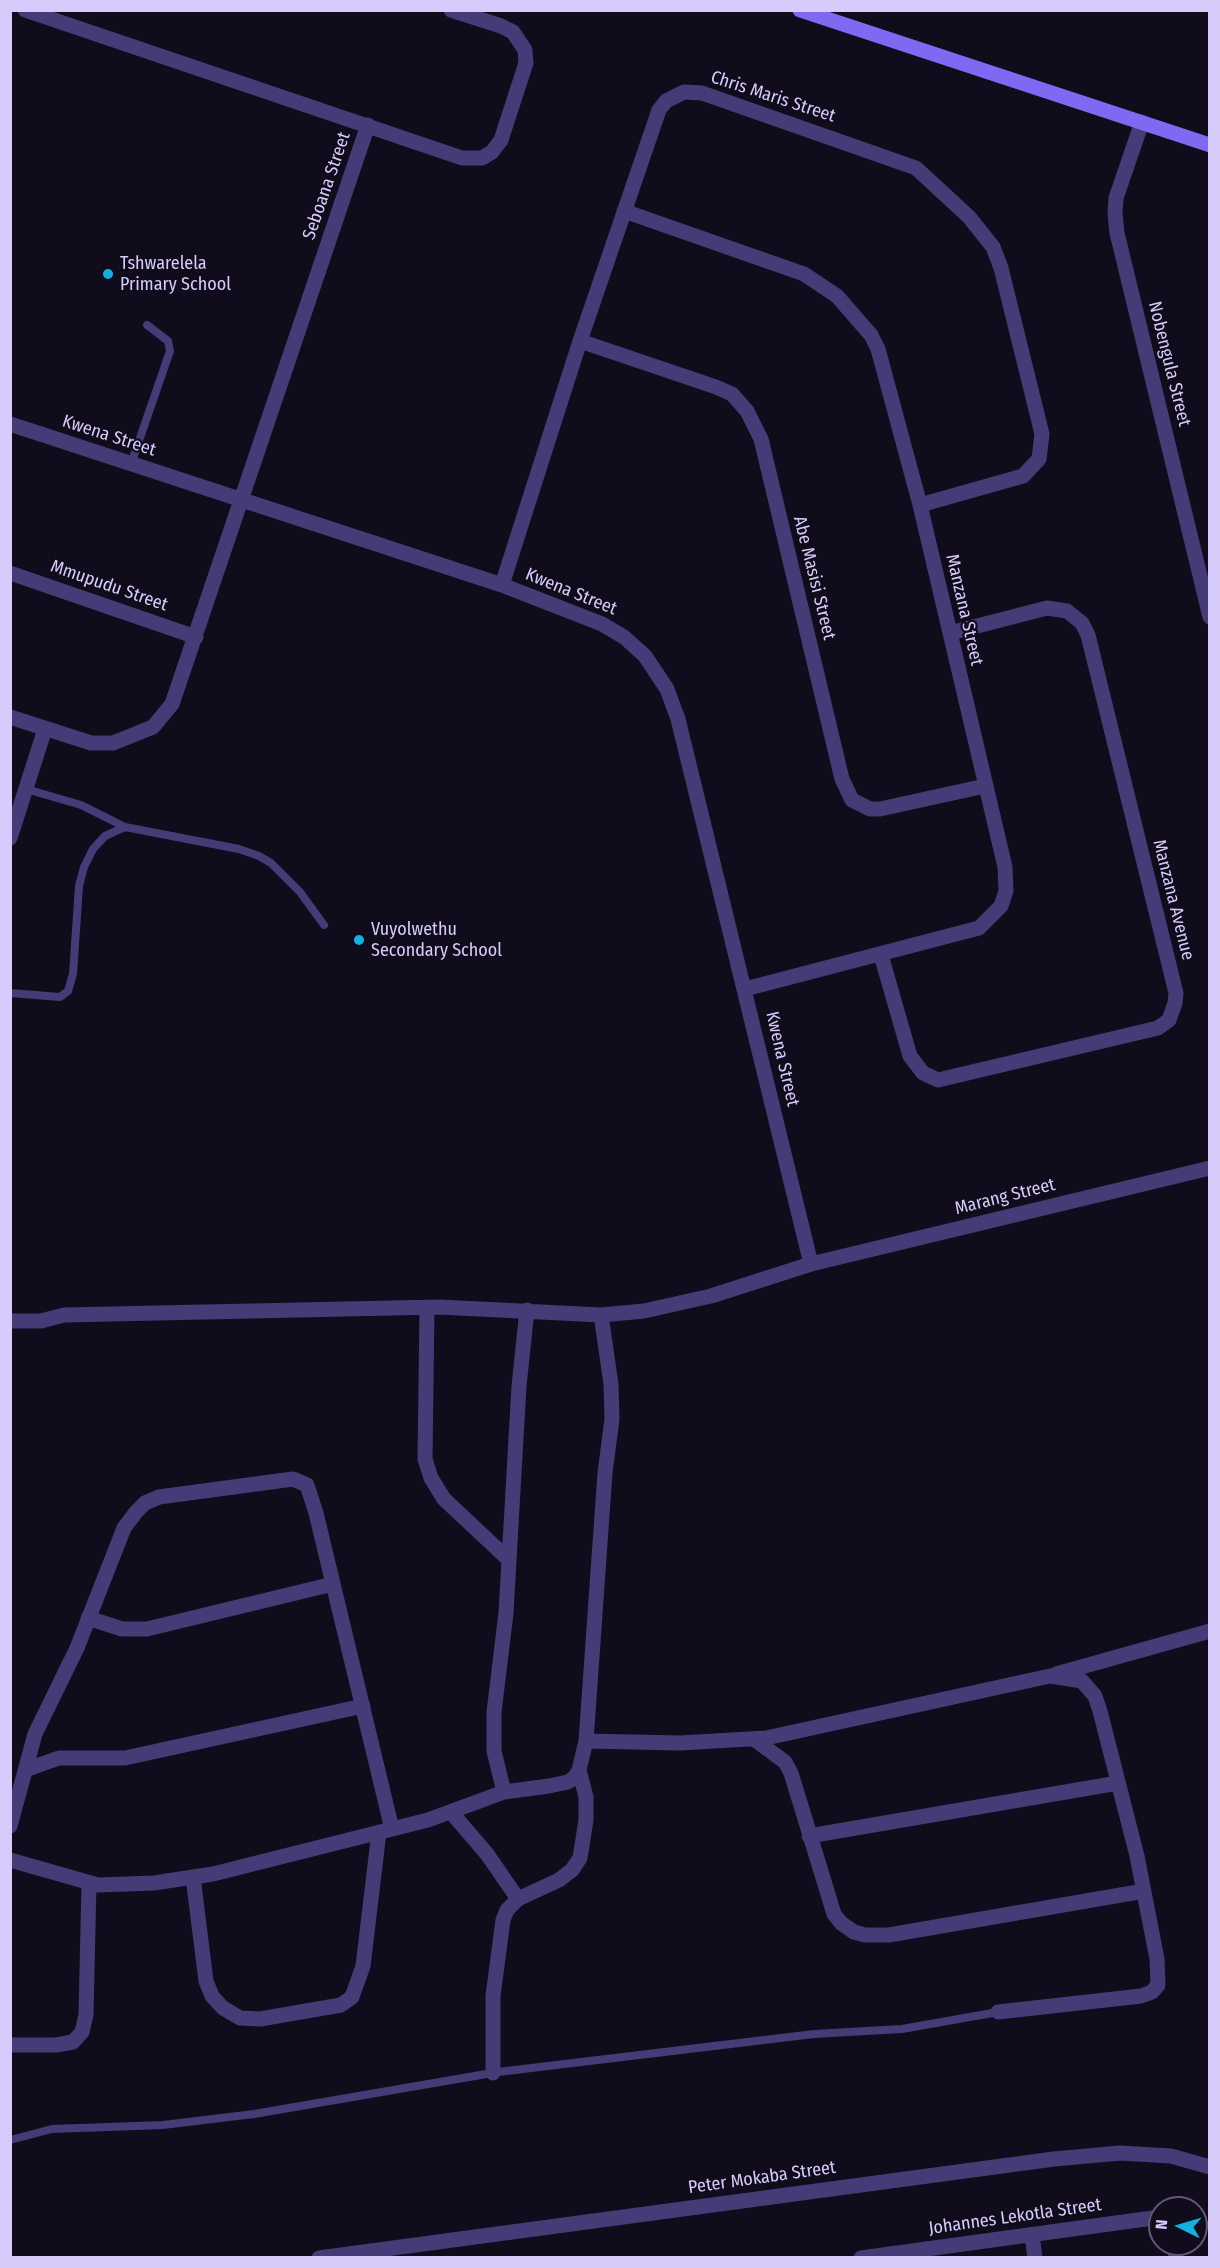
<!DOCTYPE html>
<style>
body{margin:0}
#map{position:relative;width:1220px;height:2268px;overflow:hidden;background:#110c1b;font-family:"Fira Sans Condensed",sans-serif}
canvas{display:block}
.frame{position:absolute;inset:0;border:12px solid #d6cbfb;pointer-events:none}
.north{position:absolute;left:1148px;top:2196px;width:60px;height:60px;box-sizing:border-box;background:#110c1b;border:2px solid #605875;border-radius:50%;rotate:275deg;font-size:16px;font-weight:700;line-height:24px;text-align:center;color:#d6cbfb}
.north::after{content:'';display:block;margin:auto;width:21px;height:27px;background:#13b1de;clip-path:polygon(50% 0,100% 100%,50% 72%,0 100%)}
</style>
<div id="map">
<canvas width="1220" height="2268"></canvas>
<div class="frame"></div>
<div class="north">N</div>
</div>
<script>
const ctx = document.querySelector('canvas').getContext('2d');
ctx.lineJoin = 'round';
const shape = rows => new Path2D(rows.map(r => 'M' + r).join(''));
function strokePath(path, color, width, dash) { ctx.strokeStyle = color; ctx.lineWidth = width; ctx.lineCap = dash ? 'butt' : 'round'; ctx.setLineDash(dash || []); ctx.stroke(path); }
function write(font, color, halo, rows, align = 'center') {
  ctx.font = font + ' "Fira Sans Condensed",sans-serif'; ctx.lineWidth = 4.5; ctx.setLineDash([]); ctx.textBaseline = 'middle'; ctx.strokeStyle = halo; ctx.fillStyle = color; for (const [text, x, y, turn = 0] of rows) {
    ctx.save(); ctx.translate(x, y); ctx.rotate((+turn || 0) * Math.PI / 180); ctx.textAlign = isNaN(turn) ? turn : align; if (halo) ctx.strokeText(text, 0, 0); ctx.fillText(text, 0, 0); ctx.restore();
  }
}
const lane = shape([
 [131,464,170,351,168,341,147,325],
 [26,789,81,805,125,827],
 [10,993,60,997,68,991,73,974,79,886,84,867,93,849,105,836,125,827,239,849,259,856,271,863,300,892,324,925],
 [10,2140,52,2129,163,2125,254,2114,498,2072,814,2034,902,2029,998,2012]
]);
const street = shape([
 [25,10,462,158,482,158,492,152,501,140,526,63,525,50,513,32,501,26,451,10],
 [1142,122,1116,198,1115,213,1117,233,1210,617],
 [624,211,804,274,837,296,871,335,878,349,920,505,1005,867,1006,891,1001,906,979,928,745,989],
 [580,341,716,387,732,394,747,411,761,439,842,779,852,800,870,809,880,809,985,786],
 [10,424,502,585,602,624,624,637,645,656,667,689,678,719,811,1264],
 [10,573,196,637],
 [502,585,580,341,659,110,666,101,684,92,702,93,916,168,969,217,993,247,1001,268,1042,434,1039,459,1023,476,920,505],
 [10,717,91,743,113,743,153,727,172,704,368,125],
 [10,838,45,729],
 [881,955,910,1056,923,1073,938,1080,1158,1028,1169,1020,1175,1003,1176,993,1088,635,1082,623,1067,611,1047,608,950,633],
 [427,1307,425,1459,431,1478,444,1499,508,1559],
 [10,1321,41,1321,64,1315,439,1307,601,1315,644,1311,711,1296,811,1264,1210,1168],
 [88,1618,122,1629,147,1629,333,1584],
 [1056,1674,1210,1631],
 [754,1739,785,1762,791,1773,834,1914,841,1923,854,1932,865,1935,889,1935,1144,1891],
 [586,1741,680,1743,766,1738,1050,1676,1082,1681,1095,1696,1100,1711,1137,1856,1157,1959,1158,1985,1152,1992,1141,1996,998,2012],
 [25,1770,59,1758,125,1758,363,1706],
 [504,1792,494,1751,494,1712,506,1613,519,1386,527,1310],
 [451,1812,487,1854,518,1899],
 [10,1826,35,1734,77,1648,124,1528,136,1512,145,1503,159,1497,293,1479,307,1485,316,1513,392,1829],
 [809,1836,1118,1783],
 [10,1860,98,1885,154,1883,213,1874,392,1829,428,1820,504,1792,549,1786,568,1782,575,1777,579,1770,586,1741,605,1473,612,1419,611,1384,601,1315],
 [193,1877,206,1981,212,1996,223,2008,240,2018,260,2019,341,2005,352,1997,363,1966,379,1832],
 [10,2045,56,2045,73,2042,82,2032,86,2015,89,1883],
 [493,2073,493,1996,503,1920,507,1910,518,1899,559,1880,572,1870,580,1858,586,1820,586,1797,579,1770],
 [1032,2235,1035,2258],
 [1174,2244,1176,2258],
 [319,2258,1054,2159,1120,2153,1171,2156,1210,2167],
 [861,2258,1160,2217]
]);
const secondary = shape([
 [800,10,1210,145]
]);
const markers = [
 [108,274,6,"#13b1de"],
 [359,940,6,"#13b1de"]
];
const streetNames = [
 ["Chris Maris Street",773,97,18],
 ["Seboana Street",327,186,-71],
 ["Nobengula Street",1169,364,76],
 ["Kwena Street",109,436,18],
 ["Abe Masisi Street",814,578,76],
 ["Mmupudu Street",109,586,19],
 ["Kwena Street",571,592,22],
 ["Manzana Street",964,610,77],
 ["Manzana Avenue",1173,900,76],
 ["Kwena Street",782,1059,77],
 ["Marang Street",1005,1197,-14],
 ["Peter Mokaba Street",762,2178,-8],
 ["Johannes Lekotla Street",1015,2217,-8]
];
const poiNames = [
 ["Tshwarelela",120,264],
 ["Primary School",120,285],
 ["Vuyolwethu",371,930],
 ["Secondary School",371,951]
];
strokePath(lane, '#453b76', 8);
strokePath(street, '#453b76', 15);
strokePath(secondary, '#7e6af2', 15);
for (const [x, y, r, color] of markers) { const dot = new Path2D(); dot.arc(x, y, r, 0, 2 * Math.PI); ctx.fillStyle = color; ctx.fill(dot); strokePath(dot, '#110c1b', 2); }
write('18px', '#d6cbfb', '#110c1b', streetNames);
write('18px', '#d6cbfb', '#110c1b', poiNames, 'left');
</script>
